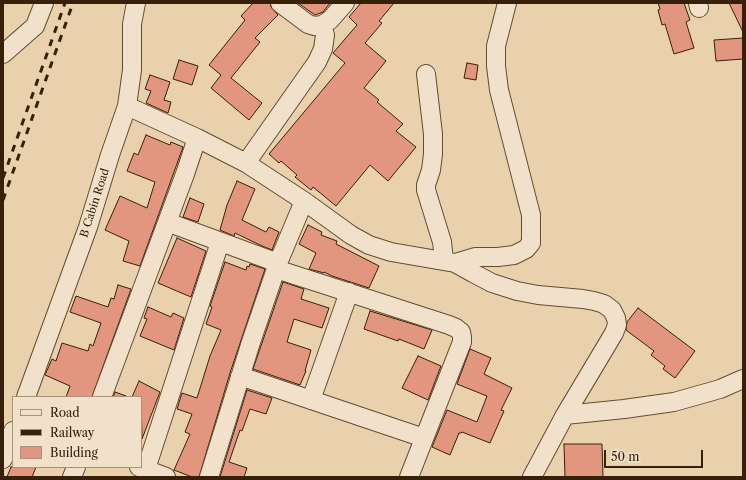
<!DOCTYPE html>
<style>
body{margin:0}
#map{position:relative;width:746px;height:480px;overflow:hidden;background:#ead1ae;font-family:"Libre Caslon Text",serif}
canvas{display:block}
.frame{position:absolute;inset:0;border:4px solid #372008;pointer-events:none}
.legend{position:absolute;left:12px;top:396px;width:130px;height:72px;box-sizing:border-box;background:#f1e1ca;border:1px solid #a7947c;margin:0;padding:5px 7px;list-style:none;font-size:12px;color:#372008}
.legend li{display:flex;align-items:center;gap:8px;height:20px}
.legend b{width:20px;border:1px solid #a7947c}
.scale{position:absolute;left:604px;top:450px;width:99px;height:18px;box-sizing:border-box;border:2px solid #372008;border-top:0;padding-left:5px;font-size:12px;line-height:14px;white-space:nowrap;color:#372008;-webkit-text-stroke:3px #f1e1ca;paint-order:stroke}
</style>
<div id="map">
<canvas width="746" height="480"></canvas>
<div class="frame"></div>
<ul class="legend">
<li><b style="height:5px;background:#f1e1ca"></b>Road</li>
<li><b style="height:5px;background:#372008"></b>Railway</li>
<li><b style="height:11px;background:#e2967f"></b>Building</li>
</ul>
<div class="scale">50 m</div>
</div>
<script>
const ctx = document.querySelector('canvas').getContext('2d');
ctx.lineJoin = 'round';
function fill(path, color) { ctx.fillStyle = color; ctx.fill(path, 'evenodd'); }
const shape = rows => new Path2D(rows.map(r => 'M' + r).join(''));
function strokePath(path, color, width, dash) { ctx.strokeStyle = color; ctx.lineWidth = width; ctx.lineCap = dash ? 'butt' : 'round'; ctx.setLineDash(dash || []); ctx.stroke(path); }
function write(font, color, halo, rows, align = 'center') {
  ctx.font = font + ' "Libre Caslon Text",serif'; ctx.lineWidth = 4; ctx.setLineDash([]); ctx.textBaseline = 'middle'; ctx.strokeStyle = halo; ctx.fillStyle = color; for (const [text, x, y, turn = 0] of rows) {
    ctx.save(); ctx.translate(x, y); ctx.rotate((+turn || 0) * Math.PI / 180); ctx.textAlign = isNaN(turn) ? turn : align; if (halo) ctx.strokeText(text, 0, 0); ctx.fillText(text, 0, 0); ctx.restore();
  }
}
const building = shape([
 [253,3,270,3,271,7,278,15,255,38,260,42,231,78,262,103,249,120,211,88,221,75,209,65,245,20,241,16,253,3],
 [298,3,330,3,323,12,315,15,298,3],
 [361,3,394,3,379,21,382,23,365,43,386,61,364,88,379,100,377,102,403,124,396,131,416,147,388,181,370,165,336,206,313,187,311,190,295,177,297,175,281,161,279,163,269,154,345,63,333,53,357,25,349,17,361,3],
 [658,3,684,3,690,20,686,22,694,48,674,54,665,24,662,25,658,10,660,9,658,3],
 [729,3,743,3,743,32,729,3],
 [743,38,743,59,716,61,714,40,743,38],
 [179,60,198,66,192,85,173,79,179,60],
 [467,63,478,65,476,80,464,78,467,63],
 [150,75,170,82,164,100,171,102,168,113,146,103,151,91,145,89,150,75],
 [146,135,170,145,171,142,183,147,140,266,123,261,129,241,105,230,120,196,147,208,155,182,127,171,134,153,138,155,146,135],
 [237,181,255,189,242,220,266,232,269,227,279,232,272,250,260,245,235,233,234,236,220,230,227,205,237,181],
 [190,198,204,204,198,222,183,217,190,198],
 [308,225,322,232,321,235,337,241,336,244,379,266,369,288,332,276,324,272,324,273,309,269,316,253,299,244,308,225],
 [177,238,206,251,191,297,158,283,177,238],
 [225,262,246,270,247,266,249,267,250,264,265,269,230,373,199,477,192,477,174,470,190,434,185,432,192,414,177,409,182,393,197,398,210,356,221,330,206,324,212,307,210,306,225,262],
 [283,282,304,289,301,299,329,308,322,328,294,319,287,342,311,350,305,371,306,371,300,385,253,369,283,282],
 [118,285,131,289,92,397,66,397,70,386,45,375,52,359,56,361,62,343,88,351,90,344,93,346,101,323,70,312,76,296,108,307,111,298,114,299,118,285],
 [148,307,171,317,173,313,184,318,174,350,140,336,147,319,144,318,148,307],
 [638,308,695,351,675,378,663,369,665,366,651,355,654,351,626,330,627,322,638,308],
 [370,311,432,330,424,349,399,339,398,341,364,329,370,311],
 [470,349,491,358,484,374,512,388,501,410,504,411,490,443,462,432,461,433,459,433,450,455,432,447,447,410,477,422,487,396,457,384,470,349],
 [418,356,441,366,428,400,402,388,418,356],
 [139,381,160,392,142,439,141,397,132,397,139,381],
 [247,390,272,398,266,414,250,409,242,431,240,430,229,462,247,468,244,477,220,477,247,390],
 [115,392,126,396,126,397,113,397,115,392],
 [564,444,602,444,603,477,565,477,564,444],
 [11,467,36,467,32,477,7,477,11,467]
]);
const minor = shape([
 [280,3,308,24,314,26,322,25,330,20,345,3],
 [698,3,699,8],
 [3,54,35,26,44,3],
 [426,74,433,134,433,154,431,170,426,185,426,190,442,242,444,260],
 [127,106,197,138,246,163,304,201,351,235,369,245,391,252,455,263,473,273,492,283,517,291,538,295,583,299,594,301,604,304,612,310,616,318,617,325,614,333,565,415],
 [246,163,317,62,323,49,325,35,322,25],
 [167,222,278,263],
 [455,263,475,257,498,257,514,255,526,249,531,243,531,215,499,90,496,66,496,46,507,3],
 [276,269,449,325,456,328,461,332,462,337,462,342,409,477],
 [240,376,424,438],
 [26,397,88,227,110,155,127,106,132,70,132,24,136,3],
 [102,397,185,174,197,138],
 [311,400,349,292],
 [3,459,13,431],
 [139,467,166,477],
 [146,469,220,242],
 [72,477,76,467],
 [209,477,251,342,278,263,304,201],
 [532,477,565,415,624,409,674,402,720,389,743,379]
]);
const rail = shape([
 [3,178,65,3],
 [3,200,73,3]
]);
const streetNames = [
 ["B Cabin Road",95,203,-72]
];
fill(building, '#e2967f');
strokePath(building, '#372008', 1);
strokePath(minor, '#644c32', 20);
strokePath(minor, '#f1e1ca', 18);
strokePath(rail, '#372008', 3, [7, 7]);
write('11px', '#372008', '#f1e1ca', streetNames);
</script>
